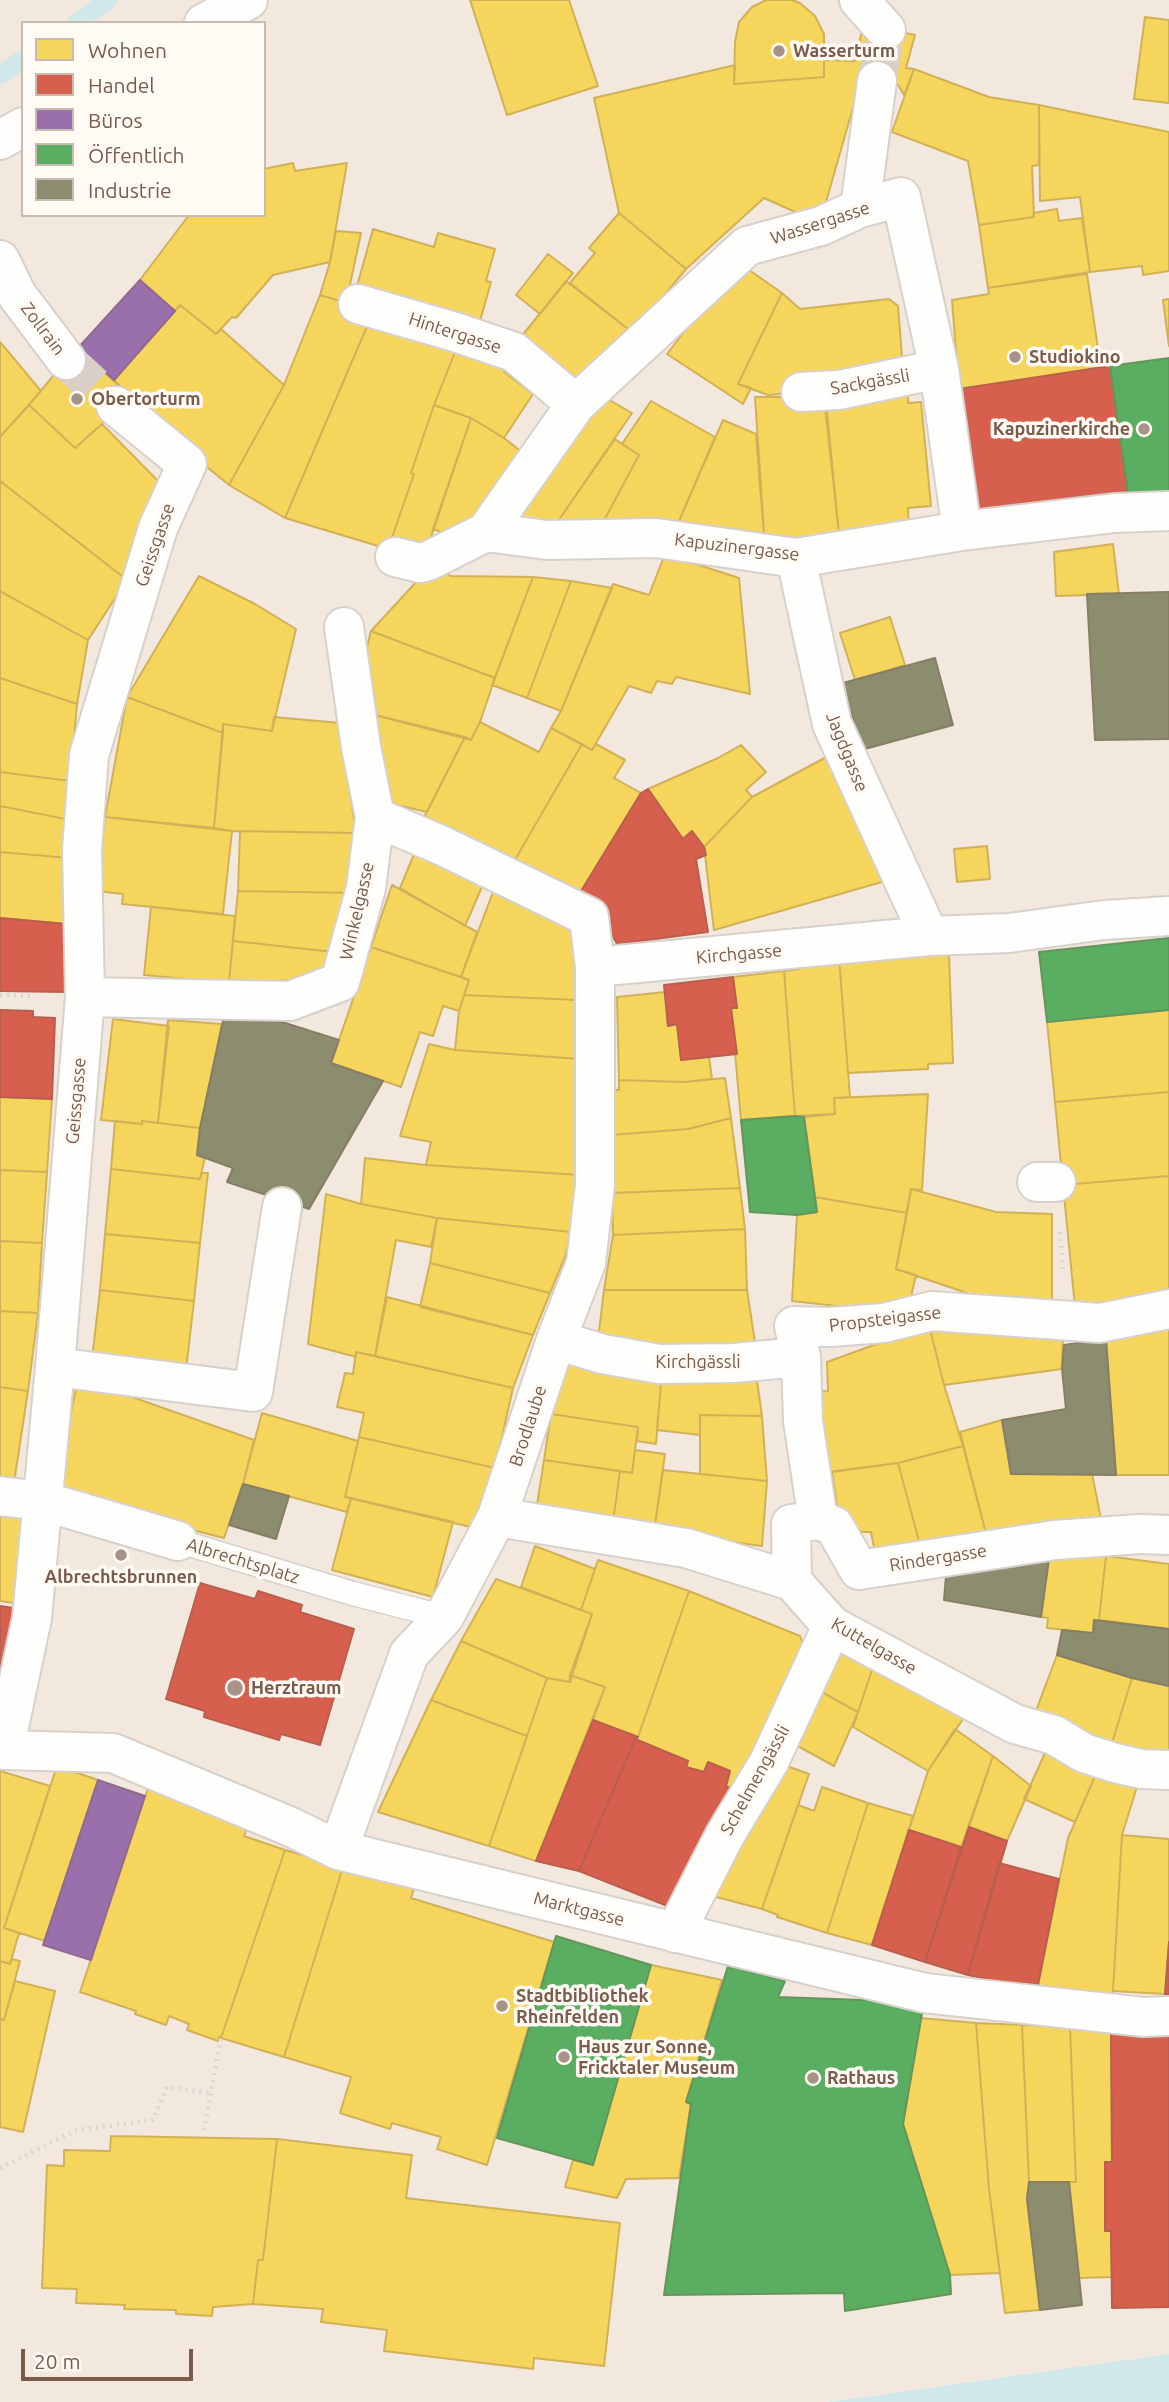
<!DOCTYPE html>
<meta charset="utf-8">
<style>
body{margin:0}
#map{position:relative;width:1169px;height:2402px;overflow:hidden;background:#f9f5f0;font-family:Ubuntu,sans-serif}
canvas{display:block}
.legend{position:absolute;left:21px;top:21px;width:245px;height:196px;box-sizing:border-box;background:#fffaf3;border:2px solid #cabbb1;margin:0;padding:9px 12px;list-style:none;font-size:21px;color:#7a5c4d}
.legend li{display:flex;align-items:center;gap:14px;height:35px}
.legend b{width:35px;border:2px solid #cabbb1}
.scale{position:absolute;left:21px;top:2349px;width:172px;height:32px;box-sizing:border-box;border:4px solid #7a5c4d;border-top:0;padding-left:9px;font-size:21px;line-height:24px;white-space:nowrap;color:#7a5c4d;-webkit-text-stroke:5px #fffaf3;paint-order:stroke}
</style>
<div id="map">
<canvas width="1169" height="2402"></canvas>
<ul class="legend">
<li><b style="height:19px;background:#f6d55c"></b>Wohnen</li>
<li><b style="height:19px;background:#d6604d"></b>Handel</li>
<li><b style="height:19px;background:#9970ab"></b>Büros</li>
<li><b style="height:19px;background:#5aae61"></b>Öffentlich</li>
<li><b style="height:19px;background:#8c8c6e"></b>Industrie</li>
</ul>
<div class="scale">20 m</div>
</div>
<script>
const ctx = document.querySelector('canvas').getContext('2d');
ctx.lineJoin = 'round';
function fill(path, color) { ctx.fillStyle = color; ctx.fill(path, 'evenodd'); }
const shape = rows => new Path2D(rows.map(r => 'M' + r).join(''));
function strokePath(path, color, width, dash) { ctx.strokeStyle = color; ctx.lineWidth = width; ctx.lineCap = dash ? 'butt' : 'round'; ctx.setLineDash(dash || []); ctx.stroke(path); }
function write(font, color, halo, rows, align = 'center') {
  ctx.font = font + ' Ubuntu,sans-serif'; ctx.lineWidth = 7; ctx.setLineDash([]); ctx.textBaseline = 'middle'; ctx.strokeStyle = halo; ctx.fillStyle = color; for (const [text, x, y, turn = 0] of rows) {
    ctx.save(); ctx.translate(x, y); ctx.rotate((+turn || 0) * Math.PI / 180); ctx.textAlign = isNaN(turn) ? turn : align; if (halo) ctx.strokeText(text, 0, 0); ctx.fillText(text, 0, 0); ctx.restore();
  }
}
const residential = shape([
 [0,0,1169,0,1169,2354,826,2402,0,2402],
 [23,23,264,23,264,215,23,215]
]);
const water = shape([
 [1169,2354,1169,2402,826,2402,842,2400]
]);
const homes = shape([
 [470,0,569,0,598,86,507,115,470,0],
 [766,0,792,0,800,3,815,16,824,34,824,77,734,84,735,42,739,22,752,7,766,0],
 [1145,17,1169,20,1169,103,1134,99,1145,17],
 [864,24,915,35,906,68,914,69,904,95,897,83,862,76,866,55,854,61,864,24],
 [866,55,862,76,820,223,764,198,686,269,619,213,594,98,735,65,734,84,824,77,824,60,854,61,866,55],
 [914,69,989,97,1039,105,1039,165,1032,166,1034,217,979,225,968,161,892,132,914,69],
 [1039,105,1169,132,1169,271,1143,275,1142,266,1090,272,1080,197,1040,201,1039,105],
 [293,163,295,171,347,163,330,262,273,275,236,318,232,317,216,334,180,305,175,311,140,280,189,215,264,215,264,169,293,163],
 [1057,209,1059,221,1082,218,1090,272,988,288,979,225,1034,217,1033,213,1057,209],
 [619,213,686,269,633,333,570,283,595,253,589,248,619,213],
 [373,229,434,247,438,233,495,249,486,281,491,282,477,332,354,297,373,229],
 [336,231,361,233,346,303,320,295,330,262,336,231],
 [548,254,573,273,540,314,516,295,548,254],
 [742,265,782,293,738,384,751,388,743,404,667,354,729,274,742,265],
 [1087,274,1101,369,959,389,952,300,989,294,988,288,1087,274],
 [566,281,633,333,584,396,517,342,566,281],
 [782,293,800,309,889,299,898,306,903,369,793,393,768,395,738,384,782,293],
 [320,295,346,303,371,317,285,518,229,485,284,385,320,295],
 [1169,299,1169,346,1163,300,1169,299],
 [180,305,216,334,221,329,284,385,229,485,180,445,114,380,180,305],
 [371,317,459,342,434,405,411,473,414,474,388,549,285,518,371,317],
 [0,342,41,391,0,437,0,342],
 [459,342,509,364,504,372,533,394,504,438,471,418,434,405,459,342],
 [78,346,126,393,102,424,75,448,29,405,78,346],
 [599,394,632,413,552,530,511,515,599,394],
 [908,394,908,403,921,402,931,506,908,508,909,528,839,534,826,402,908,394],
 [755,397,824,397,839,534,765,548,755,397],
 [651,401,715,437,673,535,600,528,639,455,622,444,651,401],
 [29,405,75,448,102,424,159,482,127,580,0,481,0,437,29,405],
 [434,405,471,418,423,561,388,549,414,474,411,473,434,405],
 [471,418,504,438,527,456,460,539,433,529,471,418],
 [723,420,756,434,765,548,673,535,723,420],
 [615,439,639,455,600,528,552,530,615,439],
 [0,481,127,580,88,640,0,591,0,481],
 [1113,544,1119,594,1056,596,1054,552,1113,544],
 [665,554,739,578,750,694,676,677,672,684,657,681,651,693,629,686,592,750,551,728,561,711,613,584,649,595,665,554],
 [442,565,450,576,533,577,495,678,371,631,418,580,442,565],
 [199,576,255,604,296,629,272,731,223,724,223,733,127,697,199,576],
 [533,577,571,581,527,698,492,685,533,577],
 [571,581,612,588,561,711,527,698,571,581],
 [0,591,88,640,77,704,0,678,0,591],
 [890,617,905,665,855,680,840,633,890,617],
 [371,631,495,678,480,722,471,740,363,712,357,688,371,631],
 [0,678,77,704,70,781,0,772,0,678],
 [127,697,223,733,214,828,105,817,127,697],
 [363,712,465,737,427,812,376,800,363,712],
 [274,717,340,723,356,833,232,831,214,828,223,724,272,731,274,717],
 [480,722,539,752,551,728,582,744,512,865,421,823,465,737,471,740,480,722],
 [582,744,592,750,596,744,625,760,614,778,641,793,575,901,512,865,582,744],
 [741,745,766,772,746,790,752,797,704,847,692,831,683,839,648,789,718,758,741,745],
 [830,755,889,880,714,930,704,847,752,797,830,755],
 [0,772,70,781,70,820,0,806,0,772],
 [0,806,70,820,69,858,0,852,0,806],
 [105,817,232,831,223,914,122,904,123,894,97,891,105,817],
 [240,831,356,833,356,893,238,891,240,831],
 [987,846,990,879,957,882,954,849,987,846],
 [417,847,485,880,465,926,400,888,417,847],
 [0,852,69,858,67,924,0,918,0,852],
 [392,885,477,932,461,977,371,947,392,885],
 [238,891,356,893,334,952,233,941,238,891],
 [493,892,573,930,577,1000,464,995,469,980,461,977,493,892],
 [151,907,235,916,229,983,144,975,151,907],
 [233,941,334,952,317,979,229,983,233,941],
 [371,947,469,980,459,1011,443,1006,433,1036,420,1032,401,1087,331,1063,371,947],
 [949,954,953,1063,928,1064,928,1069,848,1073,839,959,949,954],
 [839,959,850,1097,834,1098,835,1114,795,1116,784,971,800,969,801,962,839,959],
 [784,971,795,1116,741,1120,731,1008,737,1008,733,977,784,971],
 [665,992,668,1026,677,1024,681,1060,709,1057,712,1079,684,1082,619,1080,617,997,665,992],
 [464,995,577,1000,580,1059,455,1050,459,1011,464,995],
 [1169,1010,1169,1092,1055,1102,1047,1022,1169,1010],
 [113,1019,169,1026,158,1123,142,1121,142,1124,101,1120,113,1019],
 [168,1020,222,1024,200,1128,158,1123,168,1020],
 [429,1044,455,1050,580,1059,580,1175,426,1165,431,1142,400,1136,429,1044],
 [725,1078,731,1118,688,1129,611,1135,615,1090,619,1090,619,1080,684,1082,725,1078],
 [1169,1092,1169,1176,1063,1185,1055,1102,1169,1092],
 [928,1094,922,1190,911,1189,907,1213,815,1197,804,1117,835,1114,834,1098,928,1094],
 [0,1097,52,1099,47,1172,0,1170,0,1097],
 [731,1118,740,1188,612,1193,611,1135,688,1129,731,1118],
 [115,1121,142,1124,142,1121,200,1128,197,1155,205,1157,200,1179,111,1169,115,1121],
 [365,1158,426,1165,580,1175,571,1232,437,1218,361,1204,365,1158],
 [111,1169,200,1179,202,1173,208,1173,200,1243,105,1234,111,1169],
 [0,1170,47,1172,42,1243,0,1241,0,1170],
 [1169,1176,1169,1293,1076,1317,1063,1185,1169,1176],
 [740,1188,745,1229,613,1235,612,1193,740,1188],
 [911,1189,996,1212,1052,1214,1052,1310,966,1296,967,1293,896,1269,911,1189],
 [326,1194,361,1204,437,1218,431,1247,396,1240,375,1356,356,1352,356,1357,308,1344,326,1194],
 [815,1197,907,1213,896,1269,916,1275,907,1314,792,1301,797,1215,817,1212,815,1197],
 [437,1218,571,1232,565,1257,550,1293,430,1263,437,1218],
 [745,1229,747,1290,604,1290,613,1235,745,1229],
 [105,1234,200,1243,194,1301,100,1290,105,1234],
 [0,1241,42,1243,38,1313,0,1311,0,1241],
 [430,1263,550,1293,533,1335,420,1307,430,1263],
 [100,1290,194,1301,186,1370,92,1359,100,1290],
 [604,1290,747,1290,757,1356,597,1348,604,1290],
 [387,1297,533,1335,513,1388,375,1356,387,1297],
 [0,1311,38,1313,28,1391,0,1387,0,1311],
 [1169,1318,1169,1475,1116,1475,1106,1339,1169,1318],
 [929,1325,944,1385,963,1446,898,1463,820,1473,810,1392,828,1391,827,1362,929,1325],
 [929,1325,1063,1328,1062,1369,944,1385,929,1325],
 [356,1352,513,1388,495,1468,359,1437,364,1413,337,1407,345,1373,353,1374,356,1352],
 [561,1364,662,1371,656,1444,637,1441,638,1427,551,1414,561,1364],
 [755,1367,762,1416,700,1415,700,1435,657,1430,662,1371,755,1367],
 [78,1378,254,1440,243,1484,224,1538,54,1495,78,1378],
 [0,1387,28,1391,13,1489,0,1487,0,1387],
 [262,1413,358,1441,345,1497,351,1498,347,1512,243,1484,262,1413],
 [551,1414,638,1427,632,1473,544,1460,551,1414],
 [700,1415,762,1416,767,1481,700,1474,700,1415],
 [1002,1420,1011,1474,1092,1474,1103,1529,988,1541,960,1432,1002,1420],
 [359,1437,495,1468,479,1529,345,1497,359,1437],
 [963,1446,988,1541,923,1556,898,1463,963,1446],
 [635,1450,665,1454,654,1532,613,1522,620,1471,632,1473,635,1450],
 [544,1460,620,1471,613,1522,536,1512,544,1460],
 [898,1463,923,1556,877,1563,871,1532,841,1532,832,1472,898,1463],
 [663,1470,767,1481,762,1546,654,1532,663,1470],
 [351,1498,453,1522,433,1597,332,1570,351,1498],
 [0,1515,26,1519,14,1603,0,1601,0,1515],
 [535,1546,595,1569,581,1610,521,1587,535,1546],
 [1050,1551,1106,1556,1099,1620,1094,1620,1093,1633,1047,1628,1048,1618,1041,1617,1050,1551],
 [1106,1556,1169,1564,1169,1629,1099,1620,1106,1556],
 [598,1560,689,1591,638,1737,593,1720,605,1687,570,1675,592,1614,581,1610,598,1560],
 [496,1579,592,1614,570,1682,547,1678,461,1641,496,1579],
 [689,1591,800,1636,809,1661,742,1795,726,1786,730,1771,708,1762,704,1772,686,1767,688,1761,635,1739,638,1737,689,1591],
 [461,1641,547,1678,527,1736,431,1700,461,1641],
 [831,1644,873,1667,858,1712,811,1686,831,1644],
 [1057,1655,1132,1678,1107,1759,1034,1716,1057,1655],
 [873,1667,924,1691,963,1719,928,1771,853,1727,873,1667],
 [570,1675,605,1687,536,1861,489,1846,547,1678,570,1682,570,1675],
 [1132,1678,1169,1686,1169,1766,1107,1759,1132,1678],
 [808,1684,858,1712,834,1766,783,1738,808,1684],
 [431,1700,527,1736,489,1846,378,1812,431,1700],
 [955,1729,993,1756,961,1847,909,1830,928,1771,955,1729],
 [1051,1740,1100,1765,1075,1822,1024,1799,1051,1740],
 [993,1756,1031,1786,1007,1841,969,1827,993,1756],
 [773,1761,809,1774,762,1909,705,1894,773,1761],
 [1100,1765,1141,1774,1122,1835,1113,1991,1112,1996,1037,1990,1068,1838,1100,1765],
 [57,1766,98,1780,45,1941,4,1928,57,1766],
 [0,1771,50,1786,4,1928,19,1933,10,1964,0,1961,0,1771],
 [149,1785,250,1819,244,1836,285,1850,221,2038,219,2037,218,2041,187,2030,189,2024,169,2016,166,2025,135,2014,136,2011,80,1992,149,1785],
 [822,1787,868,1803,827,1933,777,1917,778,1915,762,1909,798,1805,814,1811,822,1787],
 [868,1803,913,1816,872,1945,827,1933,868,1803],
 [1122,1835,1169,1839,1169,1942,1165,1994,1113,1991,1122,1835],
 [285,1850,343,1867,284,2057,221,2038,285,1850],
 [343,1867,414,1889,411,1898,554,1942,487,2165,437,2149,441,2137,392,2123,390,2129,340,2113,351,2077,284,2057,343,1867],
 [12,1959,20,1961,4,2020,0,2019,0,1961,10,1964,12,1959],
 [651,1965,722,1980,686,2102,691,2104,679,2178,626,2179,617,2198,565,2187,573,2160,593,2165,651,1965],
 [15,1981,55,1991,23,2132,0,2127,0,2019,4,2020,15,1981],
 [920,2018,976,2023,989,2189,1000,2273,950,2275,903,2124,920,2018],
 [976,2023,1022,2025,1029,2182,1027,2199,1040,2310,1005,2313,989,2189,976,2023],
 [1022,2025,1070,2026,1076,2182,1029,2182,1022,2025],
 [1070,2026,1111,2028,1112,2162,1105,2162,1105,2231,1111,2231,1112,2277,1079,2278,1069,2182,1076,2182,1070,2026],
 [111,2136,277,2139,263,2260,258,2260,253,2304,213,2307,212,2316,176,2314,176,2310,124,2309,125,2305,76,2303,77,2289,42,2288,47,2165,64,2166,64,2150,110,2151,111,2136],
 [277,2139,412,2155,406,2198,620,2223,604,2366,534,2358,533,2369,384,2351,387,2330,321,2322,323,2309,253,2304,258,2260,263,2260,277,2139]
]);
const shops = shape([
 [1110,366,1128,493,978,515,959,389,1110,366],
 [648,789,683,839,692,831,704,847,706,855,696,859,708,932,617,944,601,913,575,901,641,793,648,789],
 [0,918,67,924,66,992,0,991,0,918],
 [733,977,737,1008,731,1008,737,1054,681,1060,677,1024,668,1026,664,985,733,977],
 [0,1010,33,1011,33,1017,55,1018,52,1099,0,1097,0,1010],
 [200,1583,255,1599,258,1591,302,1605,300,1612,354,1629,320,1745,281,1734,279,1740,204,1717,205,1711,166,1699,200,1583],
 [0,1606,14,1608,0,1691,0,1606],
 [593,1720,638,1737,635,1739,579,1871,536,1861,593,1720],
 [635,1739,688,1761,686,1767,704,1772,708,1762,730,1771,726,1786,742,1795,675,1909,579,1871,635,1739],
 [969,1827,1007,1841,968,1975,925,1962,969,1827],
 [909,1830,961,1847,925,1962,872,1945,909,1830],
 [999,1863,1059,1879,1037,1990,968,1975,999,1863],
 [1169,1942,1169,1994,1165,1994,1169,1942],
 [1169,2027,1169,2307,1112,2308,1111,2231,1105,2231,1105,2162,1112,2162,1111,2028,1169,2027]
]);
const offices = shape([
 [140,280,175,311,114,380,78,348,140,280],
 [98,1780,145,1796,91,1960,43,1945,98,1780]
]);
const public = shape([
 [1169,358,1169,498,1120,505,1118,494,1128,493,1110,366,1169,358],
 [1169,938,1169,1010,1047,1022,1039,952,1169,938],
 [795,1116,804,1117,817,1212,797,1215,750,1212,741,1120,795,1116],
 [556,1936,651,1965,593,2165,497,2138,556,1936],
 [728,1966,785,1981,778,1997,892,2001,923,2008,903,2124,950,2275,951,2294,845,2311,844,2293,664,2295,691,2104,686,2102,728,1966]
]);
const industry = shape([
 [1169,592,1169,739,1095,740,1087,594,1169,592],
 [935,658,953,725,861,750,843,683,935,658],
 [224,1016,282,1022,339,1040,331,1063,383,1081,309,1209,227,1182,233,1168,197,1155,200,1128,224,1016],
 [1106,1339,1116,1475,1011,1474,1002,1420,1066,1409,1062,1369,1064,1345,1106,1339],
 [243,1484,289,1496,276,1539,229,1525,243,1484],
 [1050,1551,1041,1617,944,1600,946,1576,1050,1551],
 [1094,1620,1169,1629,1169,1686,1132,1678,1057,1655,1062,1630,1093,1633,1094,1620],
 [1029,2182,1069,2182,1082,2305,1040,2310,1027,2199,1029,2182]
]);
const stream = shape([
 [76,23,108,0],
 [0,75,23,59]
]);
const streetTunnel = shape([
 [877,81,886,30],
 [66,360,116,406]
]);
const path = shape([
 [0,995,35,996],
 [1060,1232,1063,1272],
 [204,2130,221,2038],
 [0,2168,77,2130,153,2120,167,2087,210,2093]
]);
const lane = shape([
 [178,1541,351,1593,444,1617]
]);
const street = shape([
 [859,0,886,30],
 [204,23,248,0],
 [0,140,23,127],
 [860,208,877,81],
 [0,260,17,295,66,360],
 [358,304,455,332,514,352,576,404],
 [801,392,839,390,939,369],
 [486,532,576,404,747,246,821,226,860,208,901,197,939,369,962,531],
 [395,557,420,563,428,561,486,532,547,540,656,538,796,558,962,531,1115,513,1169,511],
 [796,558,832,724,929,936],
 [375,817,443,846,589,917,595,967,929,936,1009,933,1104,920,1169,916],
 [85,997,290,1001,340,982,366,888,375,817,361,747,344,627],
 [1037,1182,1056,1182],
 [556,1340,603,1354,659,1364,734,1363,801,1357],
 [55,1367,253,1392,282,1207],
 [0,1496,43,1501,178,1541],
 [497,1517,686,1548,792,1581,832,1626,1015,1724,1054,1735,1084,1753,1115,1763,1141,1769,1169,1770],
 [818,1520,803,1421,801,1357,794,1326,830,1327,884,1323,932,1311,1100,1323,1169,1309],
 [792,1581,791,1524,818,1520,834,1526,859,1570,1055,1540,1140,1534,1169,1535],
 [4,1750,32,1618,55,1367,85,997,82,850,89,755,158,528,187,464,116,406],
 [4,1750,113,1753,291,1827,338,1850,925,1993,1144,2017,1169,2016],
 [338,1850,409,1654,444,1617,497,1517,556,1340,586,1263,595,1185,595,967],
 [675,1933,725,1835,769,1762,832,1626]
]);
const markers = [
 [779,51,7,"#a69286"],
 [1015,357,7,"#a69286"],
 [77,399,7,"#a69286"],
 [1144,429,7,"#a69286"],
 [121,1555,7,"#a69286"],
 [235,1688,9,"#a69286"],
 [502,2006,7,"#a69286"],
 [564,2057,7,"#a69286"],
 [813,2078,7,"#a69286"]
];
const poiNames = [
 ["Wasserturm",793,51],
 ["Studiokino",1029,357],
 ["Obertorturm",91,399],
 ["Kapuzinerkirche",1130,429,"right"],
 ["Albrechtsbrunnen",121,1577,"center"],
 ["Herztraum",251,1688],
 ["Stadtbibliothek",516,1996],
 ["Rheinfelden",516,2017],
 ["Haus zur Sonne,",578,2047],
 ["Fricktaler Museum",578,2068],
 ["Rathaus",827,2078]
];
const streetNames = [
 ["Wassergasse",820,223,-18],
 ["Zollrain",43,329,53],
 ["Hintergasse",455,333,18],
 ["Sackgässli",870,382,-10],
 ["Geissgasse",155,545,-71],
 ["Kapuzinergasse",737,547,7],
 ["Jagdgasse",847,752,68],
 ["Winkelgasse",357,911,-77],
 ["Kirchgasse",739,954,-5],
 ["Geissgasse",76,1101,-85],
 ["Propsteigasse",885,1319,-7],
 ["Kirchgässli",698,1362],
 ["Brodlaube",528,1426,-72],
 ["Rindergasse",938,1558,-9],
 ["Albrechtsplatz",243,1561,17],
 ["Kuttelgasse",874,1646,30],
 ["Schelmengässli",755,1780,-61],
 ["Marktgasse",579,1909,14]
];
fill(residential, '#f2e8de');
fill(water, '#d0e8ea');
fill(homes, '#f6d55c');
strokePath(homes, '#d1b158', 2);
fill(shops, '#d6604d');
strokePath(shops, '#ba5f4d', 2);
fill(offices, '#9970ab');
strokePath(offices, '#906a8f', 2);
fill(public, '#5aae61');
strokePath(public, '#64955b', 2);
fill(industry, '#8c8c6e');
strokePath(industry, '#877e64', 2);
strokePath(stream, '#d0e8ea', 18);
strokePath(streetTunnel, '#d9cfc7', 38, [38, 19]);
strokePath(lane, '#d7d1cb', 26);
strokePath(street, '#d7d1cb', 42);
strokePath(path, '#dcd5d0', 4.5, [2, 5]);
strokePath(lane, '#fefefd', 23);
strokePath(street, '#fefefd', 38);
for (const [x, y, r, color] of markers) { const dot = new Path2D(); dot.arc(x, y, r, 0, 2 * Math.PI); ctx.fillStyle = color; ctx.fill(dot); strokePath(dot, '#fffaf3', 2.5); }
write('bold 18px', '#7a5c4d', '#fffaf3', poiNames, 'left');
write('18px', '#7a5c4d', '#fffaf3', streetNames);
</script>
